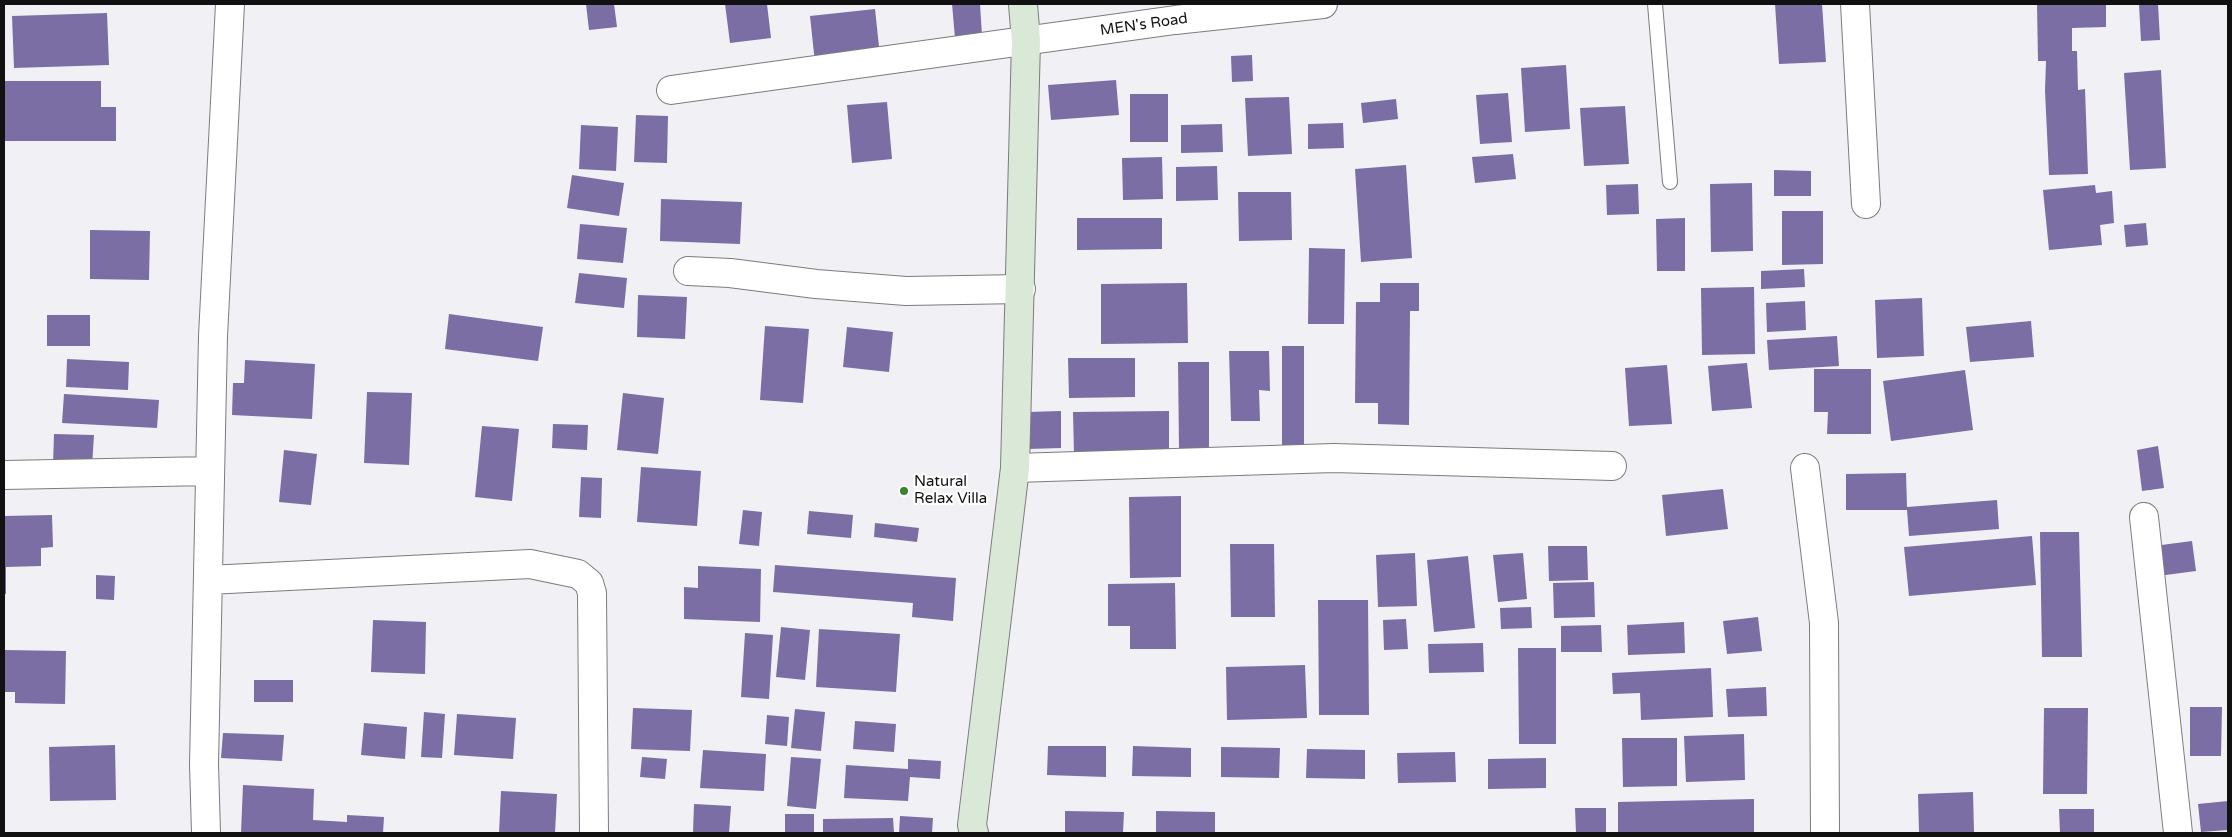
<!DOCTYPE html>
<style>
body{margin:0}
#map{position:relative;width:2232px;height:837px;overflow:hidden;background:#f1f0f4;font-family:"Varela Round",sans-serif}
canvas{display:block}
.frame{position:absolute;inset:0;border:5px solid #111112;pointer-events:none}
</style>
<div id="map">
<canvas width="2232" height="837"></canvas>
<div class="frame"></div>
</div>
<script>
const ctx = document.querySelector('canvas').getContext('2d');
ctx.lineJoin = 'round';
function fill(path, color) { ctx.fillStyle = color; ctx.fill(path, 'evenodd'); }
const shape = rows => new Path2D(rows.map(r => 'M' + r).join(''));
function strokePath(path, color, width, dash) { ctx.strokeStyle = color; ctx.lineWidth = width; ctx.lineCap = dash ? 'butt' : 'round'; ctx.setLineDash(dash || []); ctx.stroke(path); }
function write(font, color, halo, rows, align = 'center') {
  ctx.font = font + ' "Varela Round",sans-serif'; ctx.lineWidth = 4.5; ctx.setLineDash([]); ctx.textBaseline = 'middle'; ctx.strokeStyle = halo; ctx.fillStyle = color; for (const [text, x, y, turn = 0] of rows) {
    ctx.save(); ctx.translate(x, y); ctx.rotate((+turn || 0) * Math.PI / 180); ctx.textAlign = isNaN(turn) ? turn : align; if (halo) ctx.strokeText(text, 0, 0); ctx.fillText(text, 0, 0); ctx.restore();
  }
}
const building = shape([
 [586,4,614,4,617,27,589,30],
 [725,4,767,4,771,38,730,43],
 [952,4,980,4,982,35,955,38],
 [1775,4,1822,4,1826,62,1779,64],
 [2037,4,2106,4,2106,27,2072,28,2072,51,2077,51,2078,90,2085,89,2088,174,2049,175,2045,91,2046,61,2038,61],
 [2139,4,2158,4,2160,40,2141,41],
 [875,9,880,56,815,63,810,16],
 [107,13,109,65,14,68,12,16],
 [1252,55,1253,81,1232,82,1231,56],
 [1566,65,1570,129,1525,132,1521,68],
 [2161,70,2166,168,2130,170,2124,73],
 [1116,80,1119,115,1051,120,1048,85],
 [4,81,101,81,101,107,116,107,116,141,4,141],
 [1508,93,1512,142,1480,144,1476,95],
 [1130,94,1168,94,1168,142,1130,142],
 [1289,97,1292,154,1248,156,1245,98],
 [1396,99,1398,119,1363,123,1361,103],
 [887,102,892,159,852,163,847,105],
 [1625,106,1629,164,1584,166,1580,108],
 [636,115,668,116,667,163,634,162],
 [1343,123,1344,148,1308,149,1308,124],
 [1222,124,1223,152,1181,153,1181,125],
 [581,125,618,127,616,171,579,169],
 [1513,154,1516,179,1475,183,1472,157],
 [1162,157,1163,199,1123,200,1122,158],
 [1406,165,1412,258,1361,262,1355,169],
 [1217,166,1218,200,1176,201,1176,167],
 [1774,170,1811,171,1811,196,1774,196],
 [572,175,624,183,619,216,567,208],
 [1752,183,1753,251,1711,252,1710,184],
 [1638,184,1639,214,1607,215,1606,185],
 [2095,185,2096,193,2112,191,2114,223,2100,225,2102,245,2049,250,2043,190],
 [1238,192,1291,192,1292,240,1239,241],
 [661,199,742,202,740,244,660,241],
 [1782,211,1823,211,1823,264,1782,265],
 [1077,218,1162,218,1162,249,1077,250],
 [1685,218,1685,271,1657,271,1656,219],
 [2146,223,2148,245,2126,247,2124,225],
 [580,224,627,228,623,263,577,259],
 [90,230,150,231,149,280,90,279],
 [1309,248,1345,249,1344,324,1308,324],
 [1804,269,1805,287,1761,289,1761,271],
 [579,273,627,278,624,308,575,303],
 [1187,283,1188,343,1101,344,1101,284],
 [1380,283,1419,283,1419,311,1410,311,1409,425,1378,424,1378,403,1355,403,1356,302,1380,302],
 [1754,287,1755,354,1702,355,1701,288],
 [638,295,687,297,685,339,637,337],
 [1922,298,1924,356,1877,358,1875,300],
 [1805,301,1806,330,1767,332,1766,303],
 [449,314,543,327,538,361,445,349],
 [47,315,90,315,90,346,47,346],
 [2031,321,2034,357,1970,362,1966,327],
 [765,326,809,329,803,403,760,400],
 [847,327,893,332,889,372,843,367],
 [1837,336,1839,366,1769,370,1767,340],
 [1282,346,1304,346,1304,450,1282,450],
 [1229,351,1269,351,1270,391,1259,390,1260,421,1231,421],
 [1068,358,1135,358,1135,397,1069,398],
 [67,359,129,362,128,390,66,387],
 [245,360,315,364,312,419,232,415,233,383,244,383],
 [1178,362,1209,362,1209,448,1179,448],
 [1747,363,1752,408,1712,411,1708,366],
 [1667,365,1672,424,1629,426,1625,368],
 [1814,369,1871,369,1871,434,1827,434,1828,412,1814,412],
 [1965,370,1973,430,1891,441,1883,381],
 [367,392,412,393,409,465,364,463],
 [623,393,664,398,658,454,617,450],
 [64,394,159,400,157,428,62,423],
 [1061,411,1061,448,1028,449,1028,412],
 [1169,411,1169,454,1074,455,1073,412],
 [553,424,588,425,587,450,552,448],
 [482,426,519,429,512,501,475,497],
 [54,434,94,435,92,467,53,465],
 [2158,446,2164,488,2142,491,2137,450],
 [284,450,317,454,311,505,279,502],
 [641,467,701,471,697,526,637,522],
 [1906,473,1907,507,1997,500,1999,529,1909,536,1907,510,1846,510,1846,474],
 [581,477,602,478,601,518,579,517],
 [1723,489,1728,529,1666,536,1662,495],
 [1181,496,1181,577,1130,578,1129,497],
 [743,510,762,512,759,546,739,544],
 [809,511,853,515,851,538,807,534],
 [52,515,53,547,41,548,41,566,6,567,6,594,4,594,4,516],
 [875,523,919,528,917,542,874,537],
 [2040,532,2079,532,2082,657,2042,657],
 [2032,536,2036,585,1909,596,1904,547],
 [2192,541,2196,571,2158,576,2154,546],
 [1230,544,1274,544,1275,617,1231,617],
 [1548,546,1587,546,1588,580,1549,581],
 [1415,553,1417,606,1378,607,1376,555],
 [1523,553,1527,599,1498,602,1493,555],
 [1468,556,1475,628,1434,632,1427,560],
 [775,565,956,578,953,621,912,617,913,603,773,592],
 [698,566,761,569,760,622,684,619,684,587,698,588],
 [96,575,115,576,114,600,96,599],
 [1594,582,1595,617,1554,618,1553,583],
 [1175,583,1176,649,1130,649,1130,626,1108,626,1108,584],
 [1318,600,1368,600,1369,715,1319,715],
 [1531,607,1532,628,1501,629,1500,608],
 [1758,617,1762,651,1727,654,1723,621],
 [1406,619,1408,649,1384,650,1383,620],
 [373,620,426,622,425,674,371,672],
 [1684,622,1685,653,1628,655,1627,625],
 [1601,625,1602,652,1561,652,1561,626],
 [781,627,810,630,805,680,776,677],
 [819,629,900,634,896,692,816,687],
 [745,633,773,635,769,699,741,697],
 [1483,643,1484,672,1429,673,1428,644],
 [1518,648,1556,648,1556,744,1519,744],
 [4,650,66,651,65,704,15,703,15,692,4,692],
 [1305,665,1307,718,1227,720,1226,667],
 [1711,668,1713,717,1641,720,1640,693,1613,694,1612,673],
 [254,680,293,680,293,702,254,702],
 [1766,687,1767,716,1728,717,1726,689],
 [2190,707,2222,707,2221,756,2190,756],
 [633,708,692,710,690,751,631,749],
 [2044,708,2088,708,2087,794,2043,794],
 [795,709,825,712,821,751,791,748],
 [424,712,445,714,442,758,421,757],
 [457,714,516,718,513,759,454,755],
 [767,715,789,717,787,746,765,744],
 [855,721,896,724,894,752,853,749],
 [364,723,407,727,405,759,361,755],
 [223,733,284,735,282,761,221,758],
 [1744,734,1745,780,1686,782,1684,736],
 [1622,738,1677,738,1677,786,1623,787],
 [115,745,116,800,50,801,49,747],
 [1048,746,1106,746,1106,777,1047,775],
 [1133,746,1191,748,1191,777,1132,776],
 [1221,747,1280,748,1279,778,1221,777],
 [1307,749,1365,750,1365,779,1306,778],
 [703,750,766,754,764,791,700,788],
 [1455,752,1456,782,1398,783,1397,753],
 [642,757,667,759,665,779,640,777],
 [791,757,821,759,816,809,787,806],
 [1546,758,1546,788,1488,789,1488,759],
 [908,759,941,761,940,779,910,777,908,801,844,798,846,765,908,769],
 [243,785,314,789,313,820,347,822,347,815,384,817,383,833,241,833],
 [501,791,557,794,555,833,499,833],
 [1973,792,1974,832,1919,833,1918,794],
 [1754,799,1754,833,1618,833,1618,802],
 [2228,801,2228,830,2201,832,2198,804],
 [694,804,731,806,729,833,693,833],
 [1575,808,1606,808,1606,833,1576,833],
 [2059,809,2094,809,2094,833,2060,833],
 [1065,811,1124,812,1123,833,1065,833],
 [1156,811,1215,812,1215,833,1156,833],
 [785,814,814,814,814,833,785,833],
 [900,816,933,818,932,833,899,833],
 [893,818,894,833,823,833,823,819]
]);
const lane = shape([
 [1655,4,1670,182]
]);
const street = shape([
 [1855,4,1866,204],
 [671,90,1175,20,1323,4],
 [688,271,730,273,816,284,906,291,1021,289],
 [1015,468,1334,458,1612,466],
 [1805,468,1824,623,1825,833],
 [4,475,210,471],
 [2144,517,2178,833],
 [208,580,530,564,578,574,589,583,592,593,594,833],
 [206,833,204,764,213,336,230,4]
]);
const secondary = shape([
 [974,833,972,825,1015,468,1026,41,1023,4]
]);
const markers = [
 [904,491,5,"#39842c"]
];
const streetNames = [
 ["MEN's Road",1144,25,-8]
];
const poiNames = [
 ["Natural",914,482],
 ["Relax Villa",914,499]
];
fill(building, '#7b6ea4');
strokePath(lane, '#7c7c7e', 16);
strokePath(street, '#7c7c7e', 30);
strokePath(secondary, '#7c7c7e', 30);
strokePath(lane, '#fff', 14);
strokePath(street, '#fff', 28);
strokePath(secondary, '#dae9d7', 28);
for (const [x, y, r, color] of markers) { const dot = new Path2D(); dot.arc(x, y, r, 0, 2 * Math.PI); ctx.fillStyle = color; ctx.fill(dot); strokePath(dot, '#fff', 2); }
write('15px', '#111112', '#fff', streetNames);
write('15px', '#111112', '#fff', poiNames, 'left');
</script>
